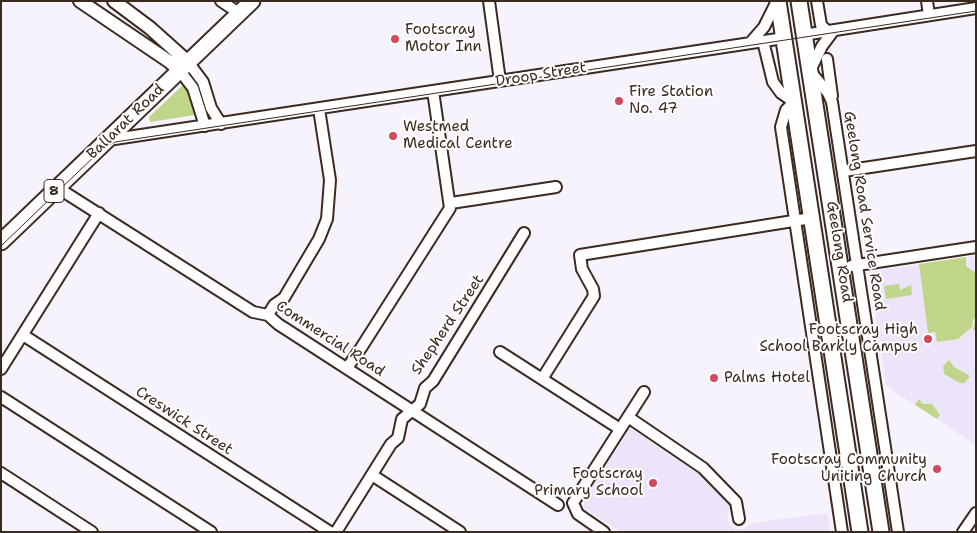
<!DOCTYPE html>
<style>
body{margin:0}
#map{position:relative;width:977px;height:533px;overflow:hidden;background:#f6f3fd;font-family:"Shantell Sans",sans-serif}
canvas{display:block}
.frame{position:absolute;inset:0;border:2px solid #3b2a1e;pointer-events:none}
</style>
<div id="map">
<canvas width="977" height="533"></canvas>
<div class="frame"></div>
</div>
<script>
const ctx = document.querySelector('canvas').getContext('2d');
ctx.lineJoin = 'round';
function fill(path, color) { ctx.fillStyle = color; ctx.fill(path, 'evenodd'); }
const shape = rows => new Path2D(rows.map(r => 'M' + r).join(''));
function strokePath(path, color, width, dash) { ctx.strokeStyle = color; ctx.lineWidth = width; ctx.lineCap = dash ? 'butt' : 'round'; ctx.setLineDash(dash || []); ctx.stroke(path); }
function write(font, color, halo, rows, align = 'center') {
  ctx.font = font + ' "Shantell Sans",sans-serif'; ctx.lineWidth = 4; ctx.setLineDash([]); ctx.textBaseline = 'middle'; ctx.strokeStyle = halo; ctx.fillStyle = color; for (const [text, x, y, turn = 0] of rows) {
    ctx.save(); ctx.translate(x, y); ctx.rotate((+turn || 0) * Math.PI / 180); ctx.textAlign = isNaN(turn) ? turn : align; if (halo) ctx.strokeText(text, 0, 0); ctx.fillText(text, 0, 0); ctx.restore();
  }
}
const built = shape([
 [976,256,976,445,886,386,869,272],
 [630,428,703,476,731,502,727,519,734,529,744,529,751,523,828,513,830,532,621,532,584,508,584,500]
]);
const green = shape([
 [183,85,191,95,195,115,150,122,149,117],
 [966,257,966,266,976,273,976,331,973,330,975,319,973,319,972,327,958,339,937,342,935,332,928,333,919,264],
 [899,284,900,290,911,285,912,295,886,299,884,286],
 [949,360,954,367,970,376,965,383,960,383,944,374,943,366],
 [919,399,923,404,932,404,940,415,937,419,915,405]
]);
const minor = shape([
 [221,1,239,13],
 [489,1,500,81],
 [817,1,821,25,827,31],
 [927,1,929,15],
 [834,30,822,46,810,71,828,93,832,102,898,532],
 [803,35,976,8],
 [763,41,773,82,781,93,794,102,786,110,781,127,842,532],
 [750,43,764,27,777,1],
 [827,59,832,96],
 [188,62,203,82,211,108,221,124],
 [180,71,193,88,205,126],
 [108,140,784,38],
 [844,171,976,151],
 [58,188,253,312,268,315,278,324,558,505],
 [451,203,556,187],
 [851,266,976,247],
 [268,315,274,305,284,298,319,239,327,219,330,180,319,109],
 [23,335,330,532],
 [500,352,620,429],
 [347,368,361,348,450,208,433,91],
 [1,369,99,213],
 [542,379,594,296,593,289,582,269,580,255,812,218],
 [1,397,211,532],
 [628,417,703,468,736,502,739,519],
 [1,473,92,532],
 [372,475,460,532],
 [336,532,391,444,398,438,402,419,420,404,425,388,433,381,524,233],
 [604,532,578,514,573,503,644,392],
 [963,532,976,513]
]);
const major = shape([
 [80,1,170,62,180,71],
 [114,1,150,28,188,62]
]);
const highway = shape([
 [778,1,860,532],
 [799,1,881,532],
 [1,242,252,1]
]);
const tram = shape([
 [1,246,102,149,115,142,976,11]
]);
const markers = [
 [395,39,5,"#d1495b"],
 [619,101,5,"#d1495b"],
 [393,136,5,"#d1495b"],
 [928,339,5,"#d1495b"],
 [714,378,5,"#d1495b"],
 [937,469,5,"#d1495b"],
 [653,483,5,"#d1495b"]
];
const shields = [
 [54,191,20]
];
const shieldNames = [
 ["8",54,191]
];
const poiNames = [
 ["Footscray",405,30],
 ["Motor Inn",405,47],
 ["Fire Station",629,92],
 ["No. 47",629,109],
 ["Westmed",403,127],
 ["Medical Centre",403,144],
 ["Footscray High",918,330,"right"],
 ["School Barkly Campus",918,347,"right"],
 ["Palms Hotel",724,378],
 ["Footscray Community",927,460,"right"],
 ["Uniting Church",927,477,"right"],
 ["Footscray",643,474,"right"],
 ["Primary School",643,491,"right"]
];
const streetNames = [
 ["Droop Street",541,75,-9],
 ["Ballarat Road",126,122,-44],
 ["Geelong Road Service Road",864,211,81],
 ["Geelong Road",839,252,81],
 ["Shepherd Street",448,325,-56],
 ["Commercial Road",330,339,33],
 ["Creswick Street",184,421,33]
];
fill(built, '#ece5fa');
fill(green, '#c1d58a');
strokePath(minor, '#3b2a1e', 14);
strokePath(major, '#3b2a1e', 16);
strokePath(highway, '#3b2a1e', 19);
strokePath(minor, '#fff', 10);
strokePath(major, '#fff', 12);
strokePath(highway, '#fff', 15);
strokePath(tram, '#3b2a1e', 1);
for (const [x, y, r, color] of markers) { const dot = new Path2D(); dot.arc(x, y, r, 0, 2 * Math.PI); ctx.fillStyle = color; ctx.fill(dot); strokePath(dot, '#fff', 2); }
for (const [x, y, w] of shields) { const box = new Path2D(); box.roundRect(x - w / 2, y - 11.5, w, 23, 4); ctx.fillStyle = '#fff'; ctx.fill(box); strokePath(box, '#3b2a1e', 1); }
write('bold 14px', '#3b2a1e', null, shieldNames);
write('15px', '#3b2a1e', '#fff', poiNames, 'left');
write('15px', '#3b2a1e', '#fff', streetNames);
</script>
